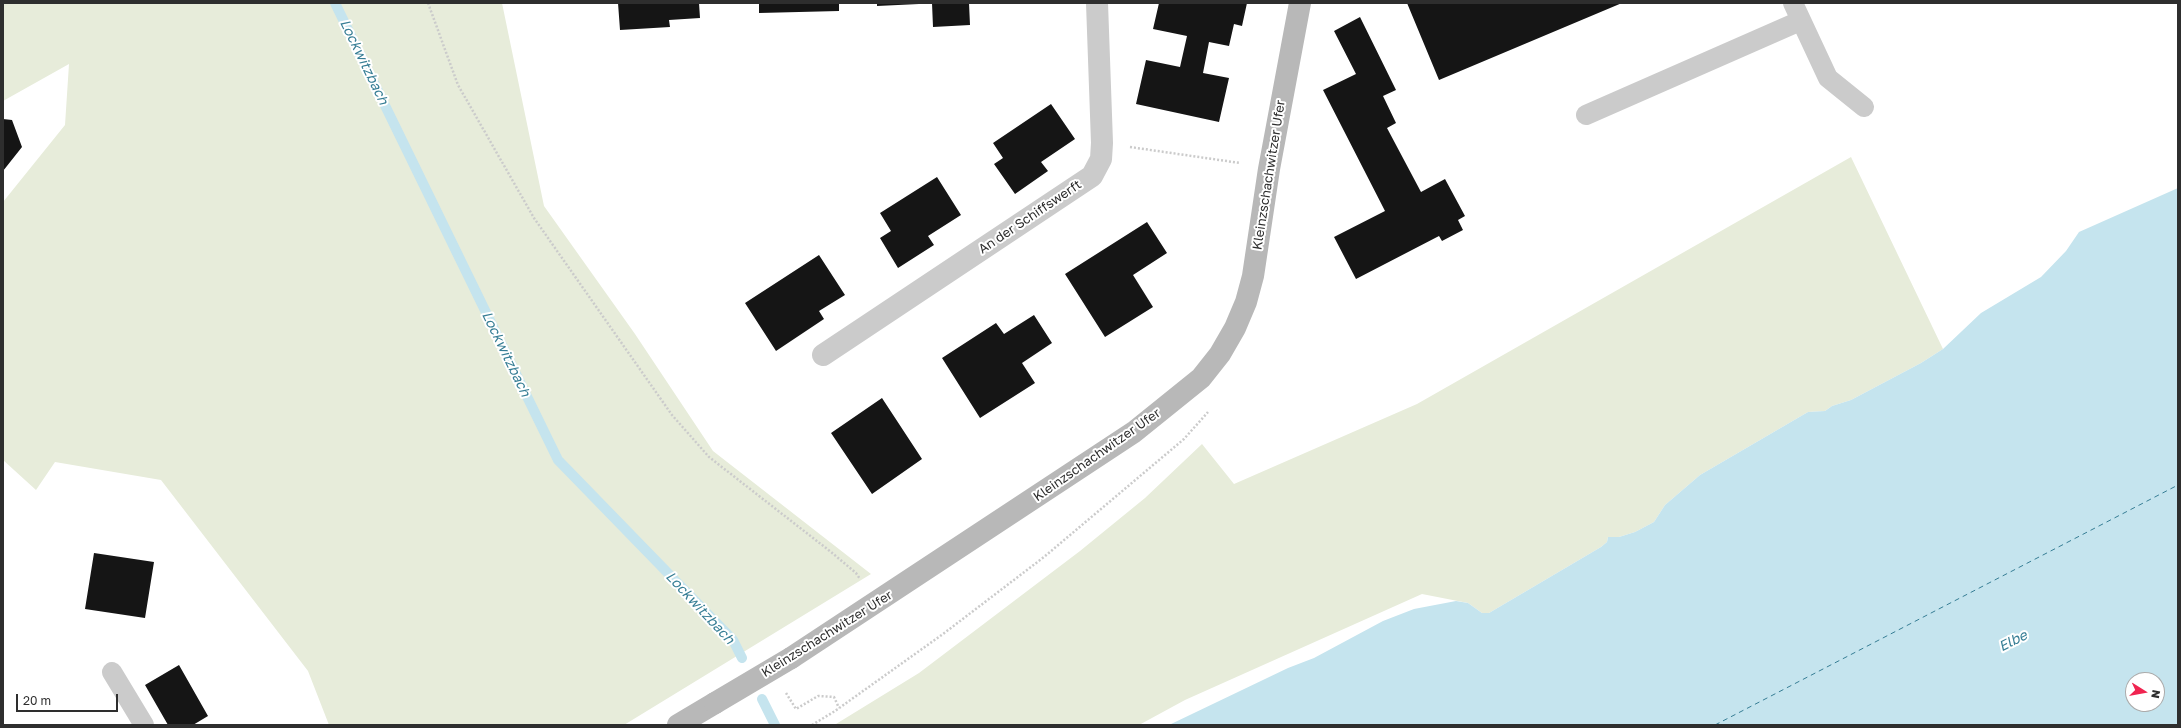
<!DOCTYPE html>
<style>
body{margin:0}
#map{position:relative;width:2181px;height:728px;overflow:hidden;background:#fff;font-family:"Golos Text",sans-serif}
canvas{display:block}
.frame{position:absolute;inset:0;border:4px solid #2e2e2e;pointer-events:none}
.north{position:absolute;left:2125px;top:672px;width:40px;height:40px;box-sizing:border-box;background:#fff;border:1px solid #ababab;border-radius:50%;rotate:101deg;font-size:11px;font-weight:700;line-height:16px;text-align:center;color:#2e2e2e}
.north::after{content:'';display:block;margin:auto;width:14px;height:18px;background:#f02450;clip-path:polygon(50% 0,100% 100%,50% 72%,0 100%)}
.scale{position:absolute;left:16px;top:694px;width:102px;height:18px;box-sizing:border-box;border:2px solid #2e2e2e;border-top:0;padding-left:5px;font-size:12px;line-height:14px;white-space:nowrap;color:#2e2e2e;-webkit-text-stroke:3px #fff;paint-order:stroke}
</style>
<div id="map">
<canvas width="2181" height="728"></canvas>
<div class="frame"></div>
<div class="north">N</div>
<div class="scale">20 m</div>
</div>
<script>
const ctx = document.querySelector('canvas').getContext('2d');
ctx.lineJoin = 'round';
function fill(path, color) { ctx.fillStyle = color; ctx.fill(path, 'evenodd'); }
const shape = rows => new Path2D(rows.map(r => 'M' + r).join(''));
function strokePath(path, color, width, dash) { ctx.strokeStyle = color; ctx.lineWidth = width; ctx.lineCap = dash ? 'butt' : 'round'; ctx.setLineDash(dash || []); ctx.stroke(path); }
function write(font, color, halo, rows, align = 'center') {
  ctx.font = font + ' "Golos Text",sans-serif'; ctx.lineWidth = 4; ctx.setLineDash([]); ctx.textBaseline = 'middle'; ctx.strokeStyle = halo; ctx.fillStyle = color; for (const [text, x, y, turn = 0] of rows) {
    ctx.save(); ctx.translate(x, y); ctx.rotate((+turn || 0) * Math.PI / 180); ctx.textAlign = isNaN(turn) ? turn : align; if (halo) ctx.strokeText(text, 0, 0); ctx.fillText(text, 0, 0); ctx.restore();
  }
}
const green = shape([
 [3,3,502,3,544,206,635,334,713,451,871,574,624,725,329,725,308,671,161,480,55,462,36,490,3,460,3,202,65,125,69,64,3,101],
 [1851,157,1943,349,1921,363,1851,400,1832,406,1825,411,1808,412,1700,475,1665,505,1654,522,1635,532,1619,537,1608,537,1607,542,1601,547,1489,613,1482,613,1468,603,1422,594,1185,700,1139,725,836,724,919,673,1080,551,1145,498,1202,444,1234,484,1417,404]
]);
const water = shape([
 [2178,188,2178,725,1169,725,1288,668,1314,658,1383,621,1414,609,1456,601,1468,603,1482,613,1489,613,1601,547,1607,542,1608,537,1619,537,1635,532,1654,522,1665,505,1700,475,1808,412,1825,411,1832,406,1851,400,1921,363,1943,349,1981,313,2041,277,2066,251,2079,232],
 [2133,680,2157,680,2157,704,2133,704]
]);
const stream = shape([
 [335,3,558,460,733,640,742,658],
 [762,699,775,725]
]);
const ferry = shape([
 [1715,725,2178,485]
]);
const building = shape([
 [618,3,699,3,700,18,669,20,670,27,620,30],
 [759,3,839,3,839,11,759,13],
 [877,3,919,3,919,4,877,6],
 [932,3,969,3,970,25,933,27],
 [1159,3,1247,3,1242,26,1234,24,1229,46,1209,42,1203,73,1229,78,1219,122,1136,104,1146,60,1180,67,1187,36,1153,29],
 [1407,3,1622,3,1439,80],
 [1360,17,1396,90,1383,96,1396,123,1387,128,1421,192,1445,179,1465,216,1458,220,1463,230,1442,241,1439,236,1356,279,1334,237,1385,211,1323,90,1356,74,1334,31],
 [1051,104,1075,139,1041,162,1048,171,1015,194,994,164,1003,158,993,143],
 [3,119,12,120,22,147,3,171],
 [937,177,961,215,928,236,934,245,898,268,880,238,891,231,880,213],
 [1147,222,1167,253,1133,275,1153,307,1105,337,1065,274],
 [819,255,845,295,819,311,824,319,776,351,745,303],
 [1034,315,1052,343,1022,363,1035,383,980,418,942,358,996,323,1004,334],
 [882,398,922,459,872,494,831,433],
 [94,553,154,562,145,618,85,609],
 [179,665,208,716,193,725,168,725,145,685]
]);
const path = shape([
 [428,3,458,85,534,218,672,415,709,457,831,552,856,573,860,579],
 [1130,147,1240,163],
 [786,693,796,709,818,696,834,697,839,708],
 [812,725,835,711,943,634,1044,557,1184,439,1208,412]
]);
const lane = shape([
 [1793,3,1828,78,1864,107],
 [1586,115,1800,21],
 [112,672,144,725]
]);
const street = shape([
 [823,355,1092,176,1101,159,1102,143,1097,3]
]);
const secondary = shape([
 [791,658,1134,432,1201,378,1220,354,1235,328,1246,302,1253,276,1269,169,1300,3],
 [678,725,715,703]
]);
const secondaryBridge = shape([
 [715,703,791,658]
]);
const streetNames = [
 ["Kleinzschachwitzer Ufer",1269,175,-81],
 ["An der Schiffswerft",1030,217,-34],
 ["Kleinzschachwitzer Ufer",1097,455,-35],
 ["Kleinzschachwitzer Ufer",827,634,-32]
];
const waterNames = [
 ["Lockwitzbach",364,62,64],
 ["Lockwitzbach",506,354,64],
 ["Lockwitzbach",700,608,47],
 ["Elbe",2013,641,-27]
];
fill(green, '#e7ecda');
fill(water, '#c5e4ee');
strokePath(stream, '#c5e4ee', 10);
strokePath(ferry, '#377e95', 1, [5, 4]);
fill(building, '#151515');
strokePath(path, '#cbcbcb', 2.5, [2, 2]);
strokePath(lane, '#cbcbcb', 20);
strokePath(street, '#cbcbcb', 22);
strokePath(secondary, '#b8b8b8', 22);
strokePath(secondaryBridge, '#b8b8b8', 22);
write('13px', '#2e2e2e', '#fff', streetNames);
write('italic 14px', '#377e95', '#fff', waterNames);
</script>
